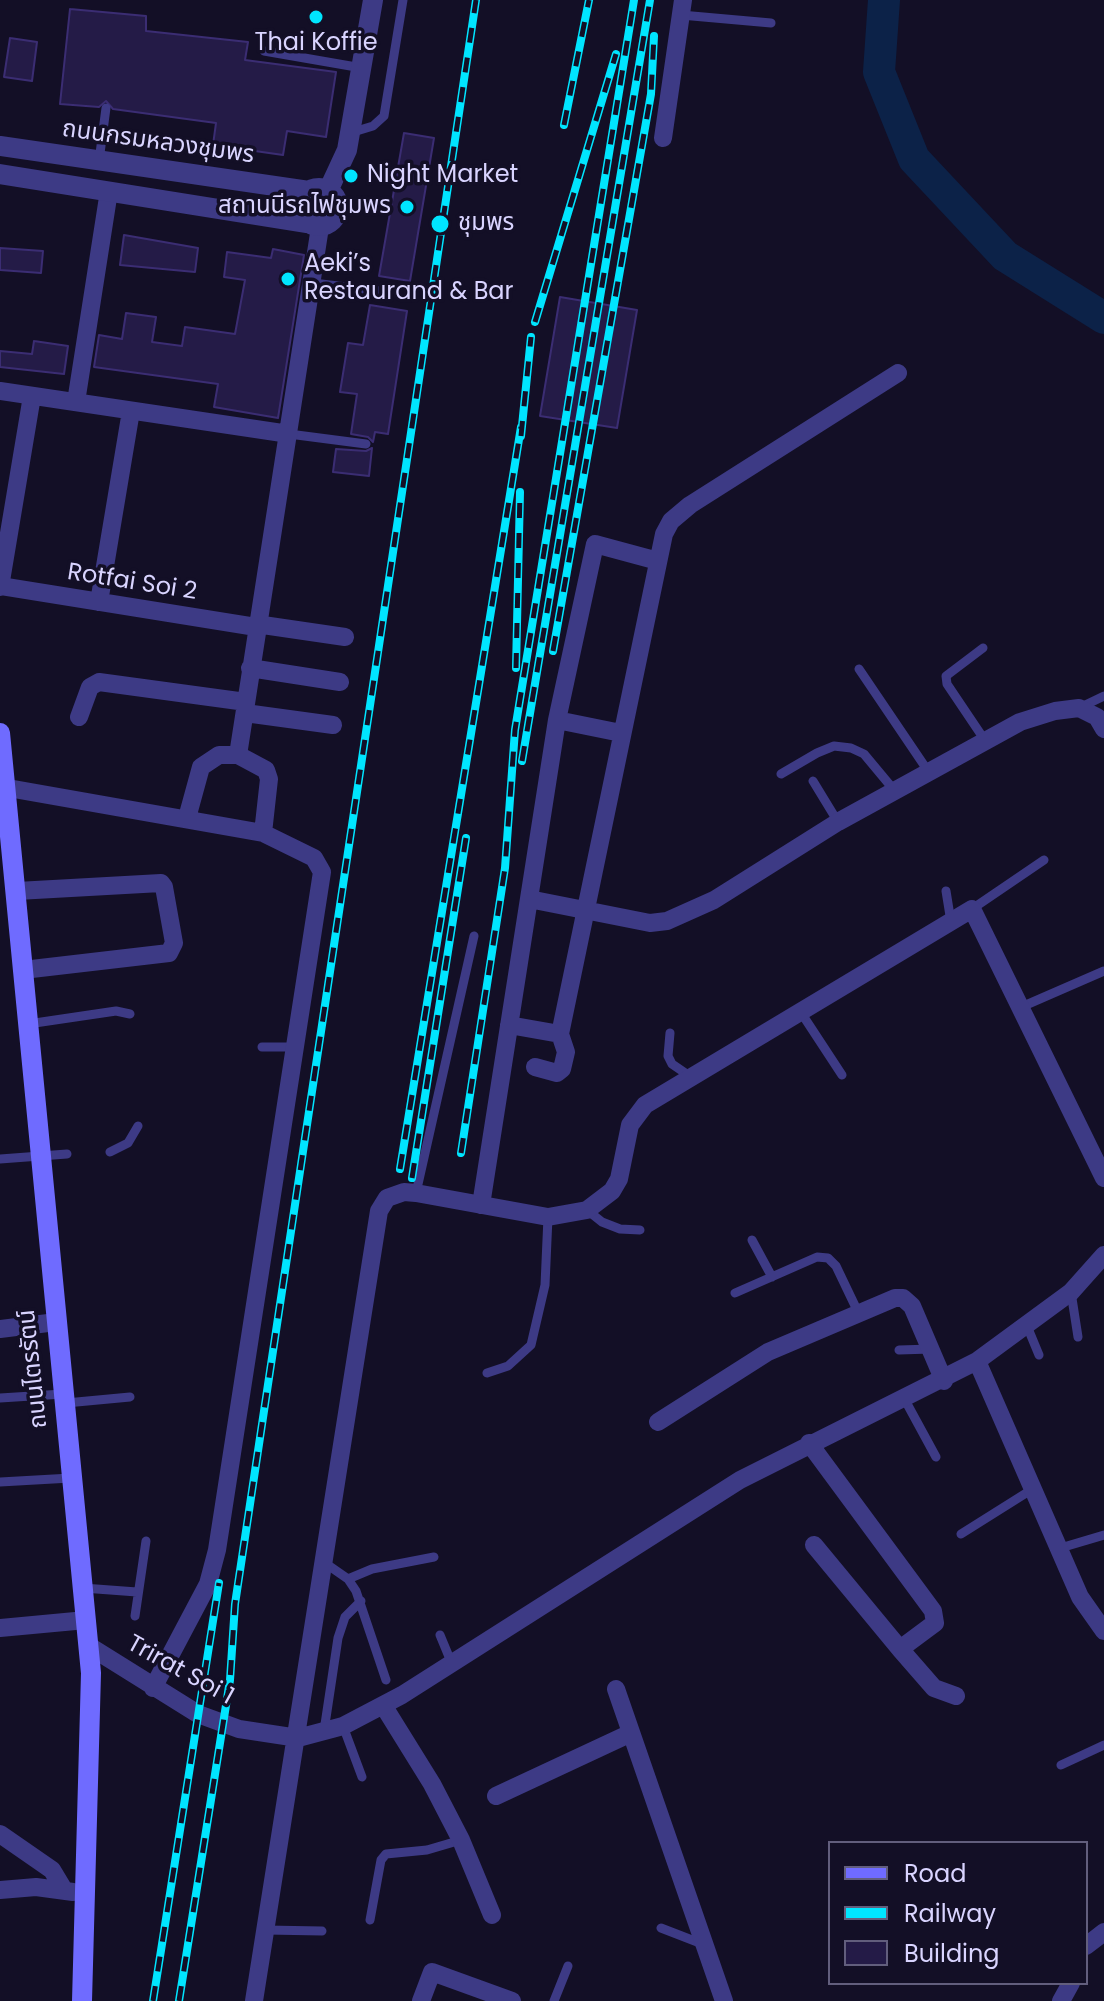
<!DOCTYPE html>
<meta charset="utf-8">
<style>
body{margin:0}
#map{position:relative;width:1104px;height:2001px;overflow:hidden;background:#130f26;font-family:Poppins,sans-serif}
canvas{display:block}
.legend{position:absolute;left:828px;top:1841px;width:260px;height:144px;box-sizing:border-box;background:#130f26;border:2px solid #625e7d;margin:0;padding:10px 14px;list-style:none;font-size:24px;color:#d9d4ff}
.legend li{display:flex;align-items:center;gap:16px;height:40px}
.legend b{width:40px;border:2px solid #625e7d}
</style>
<div id="map">
<canvas width="1104" height="2001"></canvas>
<ul class="legend">
<li><b style="height:10px;background:#6f6bff"></b>Road</li>
<li><b style="height:10px;background:#00e5ff"></b>Railway</li>
<li><b style="height:22px;background:#241b47"></b>Building</li>
</ul>
</div>
<script>
const ctx = document.querySelector('canvas').getContext('2d');
ctx.lineJoin = 'round';
const shape = rows => new Path2D(rows.map(r => 'M' + r).join(''));
function strokePath(path, color, width, dash) { ctx.strokeStyle = color; ctx.lineWidth = width; ctx.lineCap = dash ? 'butt' : 'round'; ctx.setLineDash(dash || []); ctx.stroke(path); }
function fill(path, color) { ctx.fillStyle = color; ctx.fill(path, 'evenodd'); }
function write(font, color, halo, rows, align = 'center') {
  ctx.font = font + ' Poppins,"Noto Sans Thai",sans-serif'; ctx.lineWidth = 7; ctx.setLineDash([]); ctx.textBaseline = 'middle'; ctx.strokeStyle = halo; ctx.fillStyle = color; for (const [text, x, y, turn = 0] of rows) {
    ctx.save(); ctx.translate(x, y); ctx.rotate((+turn || 0) * Math.PI / 180); ctx.textAlign = isNaN(turn) ? turn : align; if (halo) ctx.strokeText(text, 0, 0); ctx.fillText(text, 0, 0); ctx.restore();
  }
}
const river = shape([
 [884,0,879,72,914,159,1005,256,1104,318]
]);
const building = shape([
 [70,9,146,16,146,31,248,42,245,60,336,72,326,137,287,131,283,155,213,145,216,123,113,109,106,101,99,107,60,104,70,9],
 [10,38,37,42,32,81,4,77,10,38],
 [404,133,434,138,410,281,379,276,404,133],
 [124,235,198,248,195,272,120,265,124,235],
 [0,248,43,251,41,273,0,270,0,248],
 [273,249,304,255,278,418,214,407,218,384,94,367,99,335,122,339,126,313,156,317,152,342,182,346,185,327,235,334,245,280,224,277,227,252,271,258,273,249],
 [560,297,637,310,617,428,540,416,560,297],
 [370,305,407,311,388,434,375,432,373,442,368,437,351,434,357,394,340,392,348,343,363,345,370,305],
 [34,341,68,346,64,374,0,367,0,351,32,354,34,341],
 [372,448,369,476,333,472,336,449,366,451,372,448]
]);
const service = shape([
 [681,15,771,23],
 [264,51,362,68],
 [350,133,373,126,384,116,403,0],
 [99,161,106,108],
 [313,283,380,291],
 [289,434,366,444],
 [983,648,946,676,947,684,984,739],
 [859,669,928,771],
 [1079,708,1104,696],
 [781,774,817,753,834,746,851,748,864,754,894,790],
 [813,781,838,822],
 [946,891,951,922],
 [972,909,1044,860],
 [1019,1008,1104,971],
 [800,1011,842,1075],
 [28,1024,116,1011,130,1014],
 [670,1033,668,1056,672,1064,691,1077],
 [262,1047,294,1047],
 [110,1152,128,1143,138,1126],
 [0,1159,67,1154],
 [416,1193,474,936],
 [587,1210,602,1222,620,1229,640,1230],
 [752,1240,772,1277],
 [1071,1292,1078,1337],
 [735,1293,817,1257,828,1258,836,1266,858,1312],
 [1027,1326,1039,1355],
 [899,1350,931,1349],
 [487,1373,508,1366,531,1345,545,1285,548,1217],
 [0,1398,63,1394],
 [905,1400,936,1457],
 [66,1403,130,1397],
 [0,1482,71,1478],
 [961,1534,1031,1490],
 [1057,1549,1104,1535],
 [325,1563,348,1579,356,1591,386,1680],
 [348,1579,372,1569,434,1557],
 [83,1588,137,1592],
 [135,1616,146,1541],
 [440,1635,452,1664],
 [343,1726,362,1777],
 [324,1731,338,1638,345,1617,361,1601],
 [1061,1765,1104,1745],
 [370,1920,381,1860,386,1854,427,1850,461,1840],
 [661,1928,705,1945],
 [266,1930,322,1931],
 [554,2001,568,1966]
]);
const minor = shape([
 [663,138,683,0],
 [0,391,289,434],
 [76,402,109,191],
 [0,586,256,627],
 [0,587,32,396],
 [99,602,131,411],
 [256,624,345,637],
 [250,668,340,682],
 [245,713,333,725],
 [79,717,90,687,99,682,246,702],
 [557,720,621,733],
 [8,788,263,833],
 [187,818,201,767,219,755,238,755],
 [17,891,161,883,164,887,174,943,169,953,23,970],
 [529,899,650,923,667,921,714,900,838,822,1020,722,1055,711,1079,708,1097,717,1104,729],
 [509,1025,560,1034,664,534,671,521,690,505,898,373],
 [535,1067,557,1073,562,1069,566,1052,560,1034],
 [481,1205,557,720,595,544,658,561],
 [0,1329,56,1322],
 [977,1361,1080,1597,1104,1631],
 [658,1422,768,1352,895,1298,903,1298,912,1306,944,1381],
 [809,1443,933,1611,935,1623,900,1649,814,1545],
 [0,1628,86,1620],
 [89,1646,198,1714,239,1729,298,1738,343,1726,402,1695,740,1480,977,1361,1071,1292,1104,1255],
 [900,1649,934,1688,956,1696],
 [153,1688,208,1584,217,1550,322,872,314,858,263,833,269,779,266,770,238,755,320,227],
 [616,1689,724,2001],
 [383,1705,432,1784,461,1840,492,1915],
 [496,1796,631,1733],
 [0,1834,52,1870,64,1890],
 [0,1890,36,1887,73,1892],
 [1086,1946,1104,1932],
 [254,2001,379,1211,387,1198,404,1192,416,1193,548,1217,587,1210,612,1191,619,1179,630,1125,645,1105,972,909,1104,1178],
 [421,2001,432,1972,512,2001],
 [1061,2001,1071,1983]
]);
const tertiary = shape([
 [0,146,309,191],
 [0,174,307,223],
 '300 207a19 19 0 1 1 38 0a19 19 0 1 1-38 0Z',
 [328,191,347,150,373,0]
]);
const secondary = shape([
 [0,733,91,1673,82,2001]
]);
const rail = shape([
 [564,125,589,0],
 [535,322,616,54],
 [521,436,531,337],
 [553,651,651,94,654,36],
 [516,668,520,492],
 [522,761,650,0],
 [461,1153,505,868,515,730,634,0],
 [400,1169,521,427],
 [412,1178,466,838],
 [153,2001,219,1583],
 [179,2001,230,1680,235,1604,476,0]
]);
const markers = [
 [316,17,8,"#00e5ff"],
 [351,176,8,"#00e5ff"],
 [407,207,8,"#00e5ff"],
 [440,224,10,"#00e5ff"],
 [288,279,8,"#00e5ff"]
];
const poiNames = [
 ["Thai Koffie",316,44,"center"],
 ["Night Market",367,176],
 ["สถานนีรถไฟชุมพร",391,207,"right"],
 ["ชุมพร",458,224],
 ["Aeki’s",304,265],
 ["Restaurand & Bar",304,293]
];
const streetNames = [
 ["ถนนกรมหลวงชุมพร",158,143,8],
 ["Rotfai Soi 2",132,583,9],
 ["ถนนไตรรัตน์",34,1369,-96],
 ["Trirat Soi 1",180,1671,29]
];
strokePath(river, '#0c2248', 32);
fill(building, '#241b47');
strokePath(building, '#3b2d73', 2);
strokePath(service, '#3d3a85', 9);
strokePath(minor, '#3d3a85', 18);
strokePath(tertiary, '#3d3a85', 20);
strokePath(secondary, '#6f6bff', 20);
strokePath(rail, '#00e5ff', 8);
strokePath(rail, '#130f26', 5, [15]);
for (const [x, y, r, color] of markers) { const dot = new Path2D(); dot.arc(x, y, r, 0, 2 * Math.PI); ctx.fillStyle = color; ctx.fill(dot); strokePath(dot, '#130f26', 3); }
write('24px', '#d9d4ff', '#130f26', poiNames, 'left');
write('24px', '#d9d4ff', '#130f26', streetNames);
</script>
